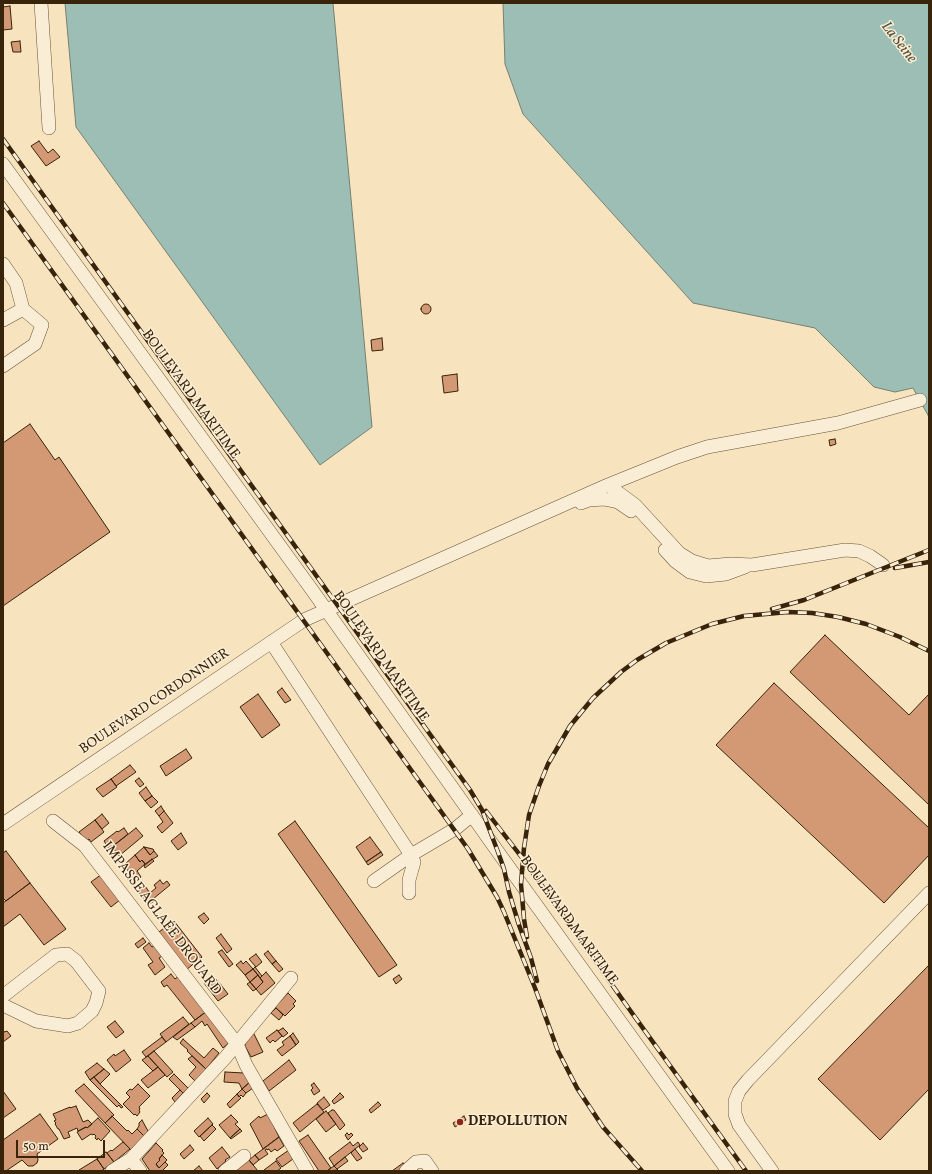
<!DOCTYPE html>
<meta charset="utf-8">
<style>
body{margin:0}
#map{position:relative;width:932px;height:1174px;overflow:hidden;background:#f7e4be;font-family:Vollkorn,serif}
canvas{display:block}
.frame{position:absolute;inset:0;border:4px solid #38230b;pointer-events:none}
.scale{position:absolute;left:16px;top:1140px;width:89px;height:18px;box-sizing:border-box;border:2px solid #38230b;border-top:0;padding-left:5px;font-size:12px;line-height:14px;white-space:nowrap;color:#38230b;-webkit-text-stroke:3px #faedd5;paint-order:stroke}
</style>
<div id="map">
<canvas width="932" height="1174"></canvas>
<div class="frame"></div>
<div class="scale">50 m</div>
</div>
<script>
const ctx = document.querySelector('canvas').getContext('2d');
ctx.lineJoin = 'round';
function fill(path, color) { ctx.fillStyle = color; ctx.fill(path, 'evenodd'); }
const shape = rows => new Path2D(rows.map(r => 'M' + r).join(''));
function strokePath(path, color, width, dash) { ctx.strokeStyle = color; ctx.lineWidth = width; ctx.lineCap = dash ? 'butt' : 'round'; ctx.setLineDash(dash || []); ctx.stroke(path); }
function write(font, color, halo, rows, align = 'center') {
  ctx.font = font + ' Vollkorn,serif'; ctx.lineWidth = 3; ctx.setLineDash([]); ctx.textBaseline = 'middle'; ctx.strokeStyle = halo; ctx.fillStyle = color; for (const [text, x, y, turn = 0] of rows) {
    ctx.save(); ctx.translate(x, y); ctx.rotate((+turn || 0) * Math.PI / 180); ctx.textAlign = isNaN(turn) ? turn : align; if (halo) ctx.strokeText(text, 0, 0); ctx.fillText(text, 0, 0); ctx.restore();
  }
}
const water = shape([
 [65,3,333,3,372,427,320,465,76,127,65,3],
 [503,3,929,3,929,417,913,388,895,392,874,387,815,328,693,303,523,114,505,64,503,3]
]);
const building = shape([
 [10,6,12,29,3,30,3,7,10,6],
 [20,41,21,52,13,52,11,42,20,41],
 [39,141,48,153,53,149,60,157,46,166,31,146,39,141],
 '421 309a5 5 0 1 1 10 0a5 5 0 1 1-10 0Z',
 [382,338,383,350,372,351,371,340,382,338],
 [457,374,458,391,444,393,442,376,457,374],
 [30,424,55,460,59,457,110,532,3,606,3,443,30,424],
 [835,439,836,444,830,446,829,440,835,439],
 [825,635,909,715,929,694,929,805,790,672,825,635],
 [774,683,929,828,929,855,884,903,716,745,774,683],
 [282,688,291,700,285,703,277,692,282,688],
 [258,694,280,725,262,738,240,707,258,694],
 [186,749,192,758,166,776,160,766,186,749],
 [130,765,136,772,116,786,111,779,130,765],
 [139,778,144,784,140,787,135,781,139,778],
 [111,779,117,787,103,797,96,789,111,779],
 [146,787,152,796,145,801,139,793,146,787],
 [152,796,158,802,151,808,145,801,152,796],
 [161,806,164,811,159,816,155,811,161,806],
 [164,811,173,823,162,833,157,827,163,822,159,816,164,811],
 [102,814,109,823,102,829,95,820,102,814],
 [95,820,104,832,91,842,89,839,86,841,79,832,95,820],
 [295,821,397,965,379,977,278,834,295,821],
 [124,828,128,834,109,849,104,841,117,831,118,832,124,828],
 [136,828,143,836,119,856,112,847,136,828],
 [181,833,187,843,178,850,171,841,181,833],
 [370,837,381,852,366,862,356,847,370,837],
 [144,847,153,849,154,851,150,855,144,847],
 [144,847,150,855,154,851,158,856,145,864,142,860,140,862,135,855,144,847],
 [6,851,30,883,6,901,3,898,3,853,6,851],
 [381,852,383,855,368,865,366,862,381,852],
 [135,855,140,862,142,860,145,864,137,871,141,877,131,884,125,875,129,872,124,865,135,855],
 [152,859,154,861,145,868,144,866,152,859],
 [102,874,121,899,111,907,91,882,102,874],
 [160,880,163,884,167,881,170,885,153,899,154,901,148,905,138,891,145,886,150,893,156,888,154,885,160,880],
 [30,883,66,929,44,945,20,914,3,927,3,903,30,883],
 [204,913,209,919,204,924,198,917,204,913],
 [174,921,202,957,186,970,156,934,174,921],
 [221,934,232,949,227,953,216,938,221,934],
 [143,938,146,942,138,948,135,944,143,938],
 [149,943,152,947,154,946,155,948,158,947,164,955,159,958,165,967,155,975,148,965,153,962,143,948,149,943],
 [222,950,233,964,229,967,218,952,222,950],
 [268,951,276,961,272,964,264,954,268,951],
 [256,954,262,962,256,967,249,959,256,954],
 [241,961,243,964,246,961,253,969,245,975,236,965,241,961],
 [276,961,283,969,279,972,272,964,276,961],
 [929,965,929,1089,880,1140,818,1079,929,965],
 [255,967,262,976,260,978,253,969,255,967],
 [253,969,258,975,250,982,245,975,253,969],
 [266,972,275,983,261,995,256,989,263,982,260,978,266,972],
 [171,974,175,979,180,975,207,1011,195,1020,167,985,164,987,161,982,171,974],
 [258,975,263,982,256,989,250,982,258,975],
 [399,975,402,979,396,984,393,979,399,975],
 [213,976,221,985,211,992,204,983,213,976],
 [250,982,256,989,253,991,247,984,250,982],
 [221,985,228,994,218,1001,211,992,221,985],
 [288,993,296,1001,293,1004,295,1006,285,1016,275,1007,288,993],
 [276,1008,283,1015,279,1020,271,1013,276,1008],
 [207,1011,230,1042,223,1048,207,1024,205,1026,202,1021,195,1027,191,1023,207,1011],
 [183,1017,189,1024,166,1042,160,1034,183,1017],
 [115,1021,124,1032,116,1038,107,1027,115,1021],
 [191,1023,195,1027,177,1040,173,1037,191,1023],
 [283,1028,288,1033,283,1037,278,1031,283,1028],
 [3,1030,4,1032,7,1031,11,1036,3,1042,3,1030],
 [277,1030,282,1036,275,1042,273,1040,270,1043,266,1038,277,1030],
 [253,1032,263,1052,251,1057,245,1046,245,1041,253,1032],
 [293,1033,299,1042,296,1045,290,1036,293,1033],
 [290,1036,296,1045,282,1056,277,1050,284,1045,282,1042,290,1036],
 [162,1037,166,1042,146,1057,142,1052,162,1037],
 [183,1039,204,1058,213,1048,219,1053,206,1069,187,1051,188,1050,180,1043,183,1039],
 [124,1050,131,1060,116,1072,107,1060,114,1054,115,1056,124,1050],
 [154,1051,173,1072,167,1077,148,1056,154,1051],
 [148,1056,158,1067,153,1071,142,1060,148,1056],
 [192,1056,206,1069,196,1082,189,1075,196,1067,188,1059,192,1056],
 [289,1060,296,1070,269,1091,263,1081,289,1060],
 [97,1063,104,1069,90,1080,85,1072,97,1063],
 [158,1067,165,1075,148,1088,141,1080,158,1067],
 [104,1069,110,1074,100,1084,94,1077,104,1069],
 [225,1072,244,1073,250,1082,242,1089,239,1083,224,1082,225,1072],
 [174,1074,188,1088,183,1093,169,1079,174,1074],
 [94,1077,100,1084,123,1107,121,1108,119,1105,117,1107,90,1080,94,1077],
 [250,1082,253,1088,246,1093,242,1089,250,1082],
 [314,1083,320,1091,314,1095,311,1090,313,1088,311,1085,314,1083],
 [84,1084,114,1115,105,1123,75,1091,84,1084],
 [138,1084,150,1096,139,1107,140,1109,139,1110,140,1112,137,1116,135,1114,134,1115,123,1104,130,1097,126,1093,130,1089,132,1090,138,1084],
 [242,1089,246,1093,243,1097,241,1095,239,1097,237,1094,242,1089],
 [180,1090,183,1093,175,1102,172,1098,180,1090],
 [3,1091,16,1109,3,1118,3,1091],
 [207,1093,210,1096,204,1103,201,1099,207,1093],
 [340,1093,344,1097,334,1104,332,1101,340,1093],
 [237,1094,241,1098,230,1108,227,1104,237,1094],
 [324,1097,330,1105,323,1110,317,1103,324,1097],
 [378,1102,381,1105,371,1113,369,1110,378,1102],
 [317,1104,324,1112,300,1132,293,1123,317,1104],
 [76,1106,83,1122,88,1120,92,1124,87,1128,86,1127,78,1131,77,1128,68,1132,70,1137,64,1139,59,1129,58,1129,55,1124,56,1123,54,1121,56,1120,53,1114,70,1107,70,1108,76,1106],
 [332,1110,334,1110,345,1125,340,1130,328,1113,332,1110],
 [326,1111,336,1124,326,1132,316,1119,326,1111],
 [40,1114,58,1139,37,1154,38,1160,37,1163,33,1166,28,1166,22,1160,6,1171,3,1171,3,1140,40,1114],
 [268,1114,279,1137,263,1149,250,1124,259,1116,260,1118,268,1114],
 [231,1115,238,1122,235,1124,240,1129,230,1138,219,1125,231,1115],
 [112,1116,127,1131,128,1130,132,1134,137,1129,144,1136,131,1150,105,1123,112,1116],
 [464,1116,466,1120,455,1127,453,1123,464,1116],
 [98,1118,110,1131,101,1141,98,1138,97,1140,95,1138,96,1136,94,1134,93,1135,91,1134,82,1140,77,1132,86,1127,87,1128,98,1118],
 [208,1118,213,1124,199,1137,194,1131,208,1118],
 [142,1120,148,1131,144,1136,137,1129,139,1126,139,1123,142,1120],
 [212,1125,216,1129,204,1141,200,1136,212,1125],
 [240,1129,242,1131,231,1139,230,1138,240,1129],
 [347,1133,349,1135,351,1133,353,1135,348,1140,345,1135,347,1133],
 [308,1135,331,1168,327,1171,319,1171,299,1141,308,1135],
 [279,1137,284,1146,277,1151,275,1149,271,1152,269,1149,267,1150,267,1149,265,1150,268,1154,259,1160,255,1155,279,1137],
 [123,1142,130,1149,114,1162,107,1153,111,1150,112,1151,123,1142],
 [350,1142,353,1146,358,1142,360,1145,334,1166,329,1158,350,1142],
 [156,1143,163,1150,162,1151,164,1153,159,1159,160,1160,156,1164,159,1168,165,1162,168,1165,162,1171,150,1171,142,1159,156,1143],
 [363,1143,368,1149,363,1152,359,1147,363,1143],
 [190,1145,194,1150,184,1159,180,1154,190,1145],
 [222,1147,230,1157,225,1160,226,1161,217,1169,209,1158,222,1147],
 [355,1149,362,1158,357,1161,351,1153,355,1149],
 [289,1150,293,1159,282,1167,276,1159,289,1150],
 [106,1152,114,1162,104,1169,97,1159,106,1152],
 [162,1155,167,1160,159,1168,156,1164,160,1160,159,1159,162,1155],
 [255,1155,259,1160,253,1165,249,1160,255,1155],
 [345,1157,348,1161,337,1169,334,1166,345,1157],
 [97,1159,104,1169,101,1171,80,1171,79,1170,97,1159],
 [249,1160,258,1171,237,1171,236,1169,249,1160],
 [276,1161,281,1168,277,1171,265,1171,264,1170,276,1161],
 [403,1163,406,1168,401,1171,392,1171,403,1163],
 [199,1166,203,1171,193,1171,199,1166],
 [334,1166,338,1170,327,1171,331,1168,334,1166]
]);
const minor = shape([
 [41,3,49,128],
 [3,164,312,590,498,852,728,1171],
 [3,264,16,283,23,309],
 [3,320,23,309,42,325,35,344,3,366],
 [608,485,635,505,679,553,692,561,708,566,731,564,752,565,845,550,859,551,870,556,883,565],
 [581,503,589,500,604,499,618,502,631,511],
 [665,550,675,561,690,572,706,576,726,574,745,567],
 [271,642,411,855,414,862,409,880,409,893],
 [53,821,85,846,237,1044,246,1065,307,1171],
 [3,824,304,620,608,485,677,457,707,447,838,423,920,400],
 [374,881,411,855,455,829,472,815],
 [3,996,56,955,67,954,76,961,99,991,96,1003,92,1011,78,1023,68,1026,36,1021,3,1005],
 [131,1159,140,1171],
 [112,1171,131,1159,225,1058,291,978],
 [225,1171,244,1156],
 [406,1171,416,1162,425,1161,432,1171],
 [772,1171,739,1125,735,1114,735,1101,739,1091,748,1080,929,893]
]);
const rail = shape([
 [3,139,470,790,482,810,498,852,504,869,509,892,519,925,531,958,537,981],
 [3,203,468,849,497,897,504,912,535,988,558,1051,577,1088,603,1127,642,1171],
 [895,568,929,562],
 [772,609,804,600,929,550],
 [486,811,523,859,632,1013,746,1171],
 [527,937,524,919,521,884,524,848,529,815,539,786,548,764,570,726,593,698,606,686,621,672,637,660,666,643,712,624,744,616,788,612,812,613,838,617,866,624,900,637,929,651]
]);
const markers = [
 [460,1122,4,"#8f2418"]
];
const streetNames = [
 ["BOULEVARD MARITIME",190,395,54],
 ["BOULEVARD MARITIME",380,657,55],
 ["BOULEVARD CORDONNIER",155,702,-34],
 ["IMPASSE AGLAÉE DROUARD",161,919,53],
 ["BOULEVARD MARITIME",568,921,54]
];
const poiNames = [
 ["DEPOLLUTION",468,1122]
];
const waterNames = [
 ["La Seine",898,43,52]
];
fill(water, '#9dbeb5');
strokePath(water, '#758071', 1);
fill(building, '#d39974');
strokePath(building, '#38230b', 1);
strokePath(minor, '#685338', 14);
strokePath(minor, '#faedd5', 13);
strokePath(rail, '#38230b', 4.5);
strokePath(rail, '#faedd5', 3, [9]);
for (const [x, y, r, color] of markers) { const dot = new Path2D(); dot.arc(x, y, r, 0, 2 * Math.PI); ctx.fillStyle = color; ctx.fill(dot); strokePath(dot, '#faedd5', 1.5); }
write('14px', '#38230b', '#faedd5', streetNames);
write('bold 14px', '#38230b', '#faedd5', poiNames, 'left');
write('italic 15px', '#56523e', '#faedd5', waterNames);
</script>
